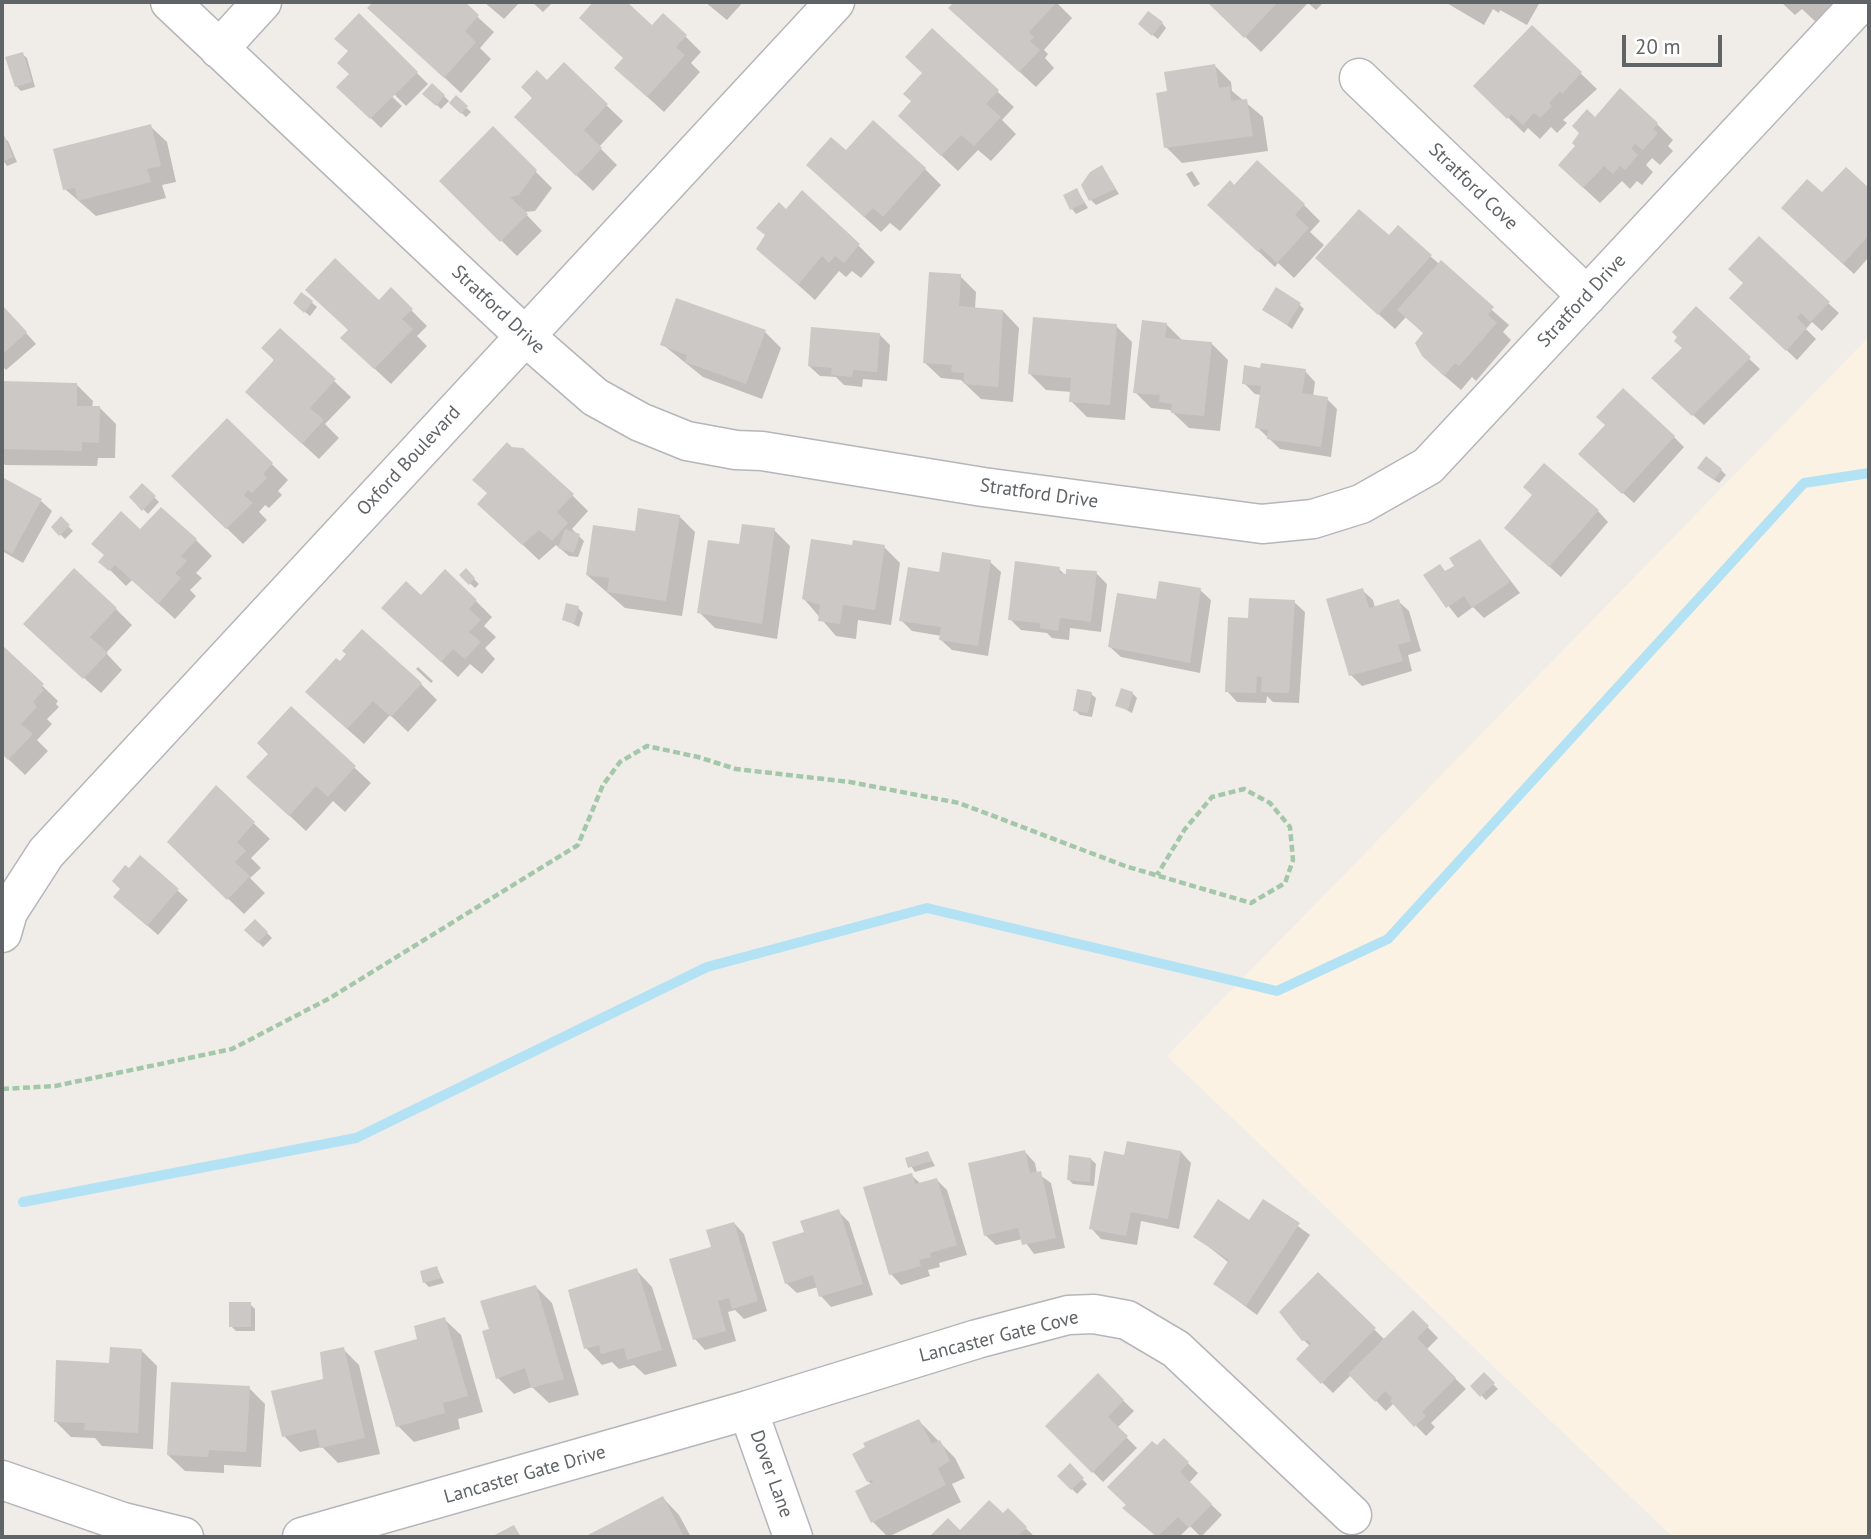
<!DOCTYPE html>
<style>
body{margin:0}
#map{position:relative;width:1871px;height:1539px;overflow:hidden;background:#f0ede9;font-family:"PT Sans",sans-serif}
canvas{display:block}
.frame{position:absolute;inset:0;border:4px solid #606467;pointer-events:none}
.scale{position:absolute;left:1622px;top:35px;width:100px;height:32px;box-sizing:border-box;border:4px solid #606467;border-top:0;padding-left:9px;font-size:21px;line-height:24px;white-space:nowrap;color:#606467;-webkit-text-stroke:5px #fff;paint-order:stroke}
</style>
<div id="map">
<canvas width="1871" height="1539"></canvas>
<div class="frame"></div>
<div class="scale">20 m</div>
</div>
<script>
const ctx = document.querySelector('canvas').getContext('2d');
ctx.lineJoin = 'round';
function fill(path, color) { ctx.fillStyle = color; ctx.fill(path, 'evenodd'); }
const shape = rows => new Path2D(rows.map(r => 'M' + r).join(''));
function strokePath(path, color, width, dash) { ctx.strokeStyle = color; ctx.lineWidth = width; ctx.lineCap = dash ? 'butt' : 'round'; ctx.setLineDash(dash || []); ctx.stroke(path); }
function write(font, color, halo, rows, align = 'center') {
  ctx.font = font + ' "PT Sans",sans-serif'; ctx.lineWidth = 7; ctx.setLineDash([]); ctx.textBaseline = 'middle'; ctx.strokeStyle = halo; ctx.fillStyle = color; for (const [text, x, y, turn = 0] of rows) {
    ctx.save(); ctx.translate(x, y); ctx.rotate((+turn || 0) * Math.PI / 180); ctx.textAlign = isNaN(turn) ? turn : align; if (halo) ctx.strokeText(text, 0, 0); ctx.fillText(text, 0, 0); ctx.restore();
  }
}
const commercial = shape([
 [1869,337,1869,1537,1673,1537,1167,1056]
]);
const shadow = shape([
 [375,2,461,2,494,32,480,48,491,59,461,93,370,8],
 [484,2,520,2,504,19],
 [532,2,553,2,543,12],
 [596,2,625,2,652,27,685,36,701,52,691,63,700,72,664,112,633,84,625,59,581,18],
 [705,2,743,2,727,20],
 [956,2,1056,2,1072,18,1044,50,1048,54,1045,58,1054,68,1036,87,950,8],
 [1213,2,1324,2,1316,10,1308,3,1261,52,1211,4],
 [1445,2,1540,2,1527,25,1500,10,1499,13,1493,9,1484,25],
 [1781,2,1839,2,1818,24,1802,9,1795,15],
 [359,15,428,84,406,106,387,87,385,90,402,106,381,128,339,87,351,74,350,52],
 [1162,23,1166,28,1158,39,1145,29],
 [1532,27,1597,89,1563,120,1567,123,1557,133,1551,127,1540,139,1528,128,1524,133,1476,86],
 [932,31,1014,107,1002,120,1016,134,991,161,978,150,958,171,916,132,913,102,924,74],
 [22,54,27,58,35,87,21,91,16,86],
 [564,65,623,121,599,147,617,165,593,191,532,133,547,82],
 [1215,66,1231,82,1232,91,1263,117,1268,151,1182,163,1166,147,1169,93],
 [433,85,449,101,441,109,425,94],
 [456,98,471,112,466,117,451,103],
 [1657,124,1673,140,1668,146,1673,151,1660,165,1652,158,1646,165,1653,172,1642,185,1637,181,1630,189,1622,181,1600,203,1576,181,1578,146],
 [150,126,167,142,176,182,162,185,166,198,96,216,65,189],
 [493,129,552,188,535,211,524,212,542,231,517,256,441,181],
 [2,137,8,141,17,162,7,166,2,159],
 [846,152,925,169,941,185,900,231,890,223,881,232,824,181],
 [1102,167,1119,194,1096,205,1091,200],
 [1846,169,1869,190,1869,257,1854,274,1794,219,1822,195],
 [1192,171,1200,184,1194,187,1186,174],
 [1234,187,1304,205,1320,221,1310,232,1324,245,1294,278,1278,263,1275,267,1226,221],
 [1077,190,1088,208,1076,214,1072,209],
 [786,211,859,246,875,262,861,278,852,271,846,277,839,271,815,300,758,249],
 [1398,228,1509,325,1503,332,1511,340,1476,381,1472,377,1461,390,1440,372,1425,334,1406,317,1395,329,1334,274,1389,238],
 [960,276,976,292,975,309,1003,311,1019,328,1013,402,981,399,961,380,941,378,924,362],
 [391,290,427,326,417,336,427,346,391,384,359,354,379,302],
 [302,294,317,307,310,316,300,308],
 [1828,303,1839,313,1822,331,1812,322,1806,329,1816,339,1797,360,1742,308],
 [1299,304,1304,309,1292,329,1264,309],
 [2,306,36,344,6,370,2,366],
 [1696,309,1760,369,1704,425,1664,388,1684,348],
 [1166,324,1183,341,1212,344,1228,360,1220,431,1189,428,1170,410,1151,408,1135,392],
 [1116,326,1132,342,1125,420,1087,417,1071,401,1071,392,1046,390,1030,374],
 [280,330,351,397,325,424,339,438,319,459,263,408],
 [765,332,781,348,762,399,703,377,662,344],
 [880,335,890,345,887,381,863,379,862,387,844,385,836,377,820,376,809,366],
 [1305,371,1315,382,1313,397,1327,399,1337,409,1331,457,1280,449,1257,427,1261,395,1255,394,1244,383],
 [2,383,77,385,93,401,92,408,100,408,116,424,115,458,98,458,97,466,5,465,2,461],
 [227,420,288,480,278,491,282,495,269,508,265,505,259,512,267,520,243,544,173,476],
 [1674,437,1684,447,1634,503,1591,464],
 [1721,470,1726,475,1719,483,1704,473],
 [2,479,41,501,52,511,23,563,2,551],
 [142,485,159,502,148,514,131,497],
 [572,495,588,511,572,529,584,541,578,557,569,556,556,545,539,560,496,520],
 [1598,511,1608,522,1561,577,1517,538],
 [679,516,695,532,682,616,625,608,587,575,636,533],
 [61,519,73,531,65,539,53,527],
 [774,530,790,546,777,639,715,628,699,612,741,546],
 [141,531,196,540,212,556,196,573,202,578,190,590,196,596,175,619,132,580,126,586,101,561],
 [1480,541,1520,593,1484,618,1473,607,1458,618,1425,576,1446,573,1456,567],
 [854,547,884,547,900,563,891,625,858,620,856,639,836,636,804,599],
 [990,562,1001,572,988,656,952,650,941,640,942,636,912,631,901,620,940,574],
 [1059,569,1067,577,1096,573,1107,584,1101,632,1070,628,1069,640,1052,638,1047,633,1021,630,1010,619],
 [466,571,479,584,475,588,461,575],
 [1200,590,1211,600,1200,673,1121,657,1110,647,1158,601],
 [1362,590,1373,600,1375,608,1398,601,1409,611,1421,651,1408,655,1412,671,1362,686,1351,675],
 [421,598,476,601,492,617,484,626,496,637,485,648,495,659,482,674,470,664,458,677,400,624],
 [1294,602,1305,612,1299,703,1273,702,1267,696,1266,703,1237,702,1227,691,1250,620],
 [578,608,583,613,579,627,564,619],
 [116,609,132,625,106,653,122,670,101,693,41,640],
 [3,648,58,701,56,704,59,707,47,719,52,724,37,740,48,751,25,775,2,753],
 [418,667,433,681,431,683,416,669],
 [421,684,437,700,408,732,390,715,364,744,324,708],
 [1132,693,1137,698,1132,713,1117,705],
 [1091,694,1096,698,1092,717,1080,715,1075,710],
 [291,709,371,783,345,812,333,801,306,831,265,793,270,754],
 [216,787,270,839,251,858,261,868,250,878,265,893,244,914,186,858],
 [122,890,177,890,188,900,158,935,126,907],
 [255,921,272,938,263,947,246,930],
 [1025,1152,1035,1163,1037,1173,1051,1183,1065,1248,1034,1254,1023,1239,996,1245,985,1235],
 [1181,1152,1191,1163,1179,1229,1141,1221,1137,1245,1101,1239,1091,1228,1126,1157],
 [928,1153,935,1166,915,1172,907,1160],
 [1091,1159,1096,1164,1094,1186,1073,1184,1068,1179],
 [911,1175,921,1184,937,1180,947,1190,967,1255,939,1263,940,1267,928,1270,930,1276,901,1285,891,1274],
 [1264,1201,1310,1235,1257,1315,1215,1284,1228,1262,1196,1237,1250,1222],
 [838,1211,849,1222,873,1295,831,1307,821,1296,818,1287,797,1293,786,1283,806,1234],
 [734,1223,744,1234,767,1311,744,1319,735,1310,728,1312,736,1341,705,1350,695,1339,713,1248],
 [437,1268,444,1283,429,1287,424,1282],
 [636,1270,652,1287,677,1366,645,1375,634,1365,619,1369,612,1362,602,1365,586,1348,570,1291],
 [1318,1274,1385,1340,1413,1312,1438,1338,1426,1350,1466,1389,1431,1423,1435,1427,1426,1436,1394,1403,1386,1411,1351,1375,1333,1393,1298,1359,1310,1346,1293,1330],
 [536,1287,552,1303,579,1395,549,1403,532,1387,514,1394,498,1378,491,1330],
 [250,1304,255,1309,255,1331,236,1331,231,1326],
 [444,1319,461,1335,483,1412,458,1419,460,1429,414,1442,398,1426,419,1340],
 [343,1349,359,1365,380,1454,338,1463,322,1447,300,1452,284,1436,325,1380],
 [141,1350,157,1366,153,1449,102,1446,95,1438,71,1437,55,1421,111,1365],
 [1484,1375,1498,1389,1486,1400,1472,1386],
 [1098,1376,1134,1411,1117,1428,1137,1448,1103,1482,1047,1426],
 [249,1388,265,1404,261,1467,224,1465,224,1473,185,1471,168,1455],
 [919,1421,955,1458,965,1478,952,1484,961,1502,888,1537,873,1522,857,1492,872,1485,868,1481],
 [1164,1440,1198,1473,1189,1483,1222,1515,1201,1537,1190,1526,1179,1537,1158,1537,1135,1518,1157,1448],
 [1069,1466,1087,1484,1077,1494,1059,1476],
 [663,1498,679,1515,691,1537,589,1536],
 [1008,1511,1035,1537,932,1537,948,1520,960,1532,1003,1516]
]);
const stream = shape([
 [23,1202,356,1138,707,967,927,908,1277,991,1388,939,1804,483,1869,473]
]);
const building = shape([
 [373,2,465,2,479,15,465,31,476,42,444,78,367,8],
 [593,2,627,2,652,25,663,13,687,35,676,47,685,55,647,97,614,68,623,58,579,18],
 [954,2,1057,2,1029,32,1034,37,1030,41,1040,50,1019,72,948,8],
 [1211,2,1278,2,1244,38,1209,4],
 [1148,11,1163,22,1152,36,1138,24],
 [359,13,418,72,370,119,336,87,349,74,337,63,348,51,334,39],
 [1532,25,1582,72,1562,94,1560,91,1549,103,1552,106,1540,118,1534,113,1523,125,1511,114,1507,119,1473,86],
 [932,28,999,90,986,104,1001,117,974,146,961,135,941,156,898,116,911,101,903,94,922,73,905,57],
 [23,52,32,82,15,87,5,57],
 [564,62,608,104,584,130,602,148,576,176,514,117,532,98,521,87,537,70,547,80],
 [1215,64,1219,88,1230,86,1231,101,1247,99,1253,136,1164,148,1156,93,1167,91,1164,72],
 [432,83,445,95,436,106,422,94],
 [1620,88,1658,123,1653,129,1658,133,1643,150,1635,144,1631,148,1638,155,1625,170,1620,166,1613,174,1604,166,1583,188,1558,165,1575,146,1572,143,1579,133,1572,126,1587,109,1595,117],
 [456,95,468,106,461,114,449,103],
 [873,120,926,168,883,217,873,208,864,217,806,165,831,137,846,150],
 [151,124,161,166,147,169,151,182,78,201,75,188,63,190,53,149],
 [493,126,537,170,519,195,510,197,528,214,500,242,439,181],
 [2,130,13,157,2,162],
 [1257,160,1305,204,1295,215,1309,228,1277,263,1261,248,1258,252,1207,205,1230,180,1234,185],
 [1102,165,1116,189,1089,201,1081,185,1090,172],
 [1846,167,1869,188,1869,235,1843,264,1781,208,1807,179,1822,192],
 [1077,188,1084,203,1070,210,1063,195],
 [802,190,860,244,844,263,835,256,829,263,822,256,798,285,756,249,765,235,756,228,779,202,786,209],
 [1359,209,1389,235,1398,225,1432,255,1378,315,1315,258],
 [1759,236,1830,302,1810,322,1801,313,1797,318,1807,328,1786,351,1729,298,1743,283,1728,269],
 [335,258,379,300,391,287,413,309,402,319,413,329,374,369,340,338,348,330,305,290],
 [1441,260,1494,307,1488,315,1497,323,1459,366,1455,363,1444,376,1422,356,1415,343,1423,333,1397,310],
 [929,272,961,274,959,306,1003,310,998,387,964,384,964,373,951,372,952,365,923,363],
 [1276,287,1301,303,1287,325,1262,310],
 [301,292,313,301,304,313,293,303],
 [676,298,766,330,746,384,685,362,687,355,660,345],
 [2,305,27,332,2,355],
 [1696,306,1751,357,1692,416,1651,378,1682,348,1674,341,1677,337,1672,332],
 [1033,317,1117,324,1110,405,1069,402,1071,378,1028,374],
 [1142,320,1167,323,1165,338,1212,342,1204,416,1171,413,1172,404,1159,402,1160,395,1133,393],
 [811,327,880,333,877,372,853,370,852,377,831,375,832,368,808,366],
 [280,328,336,379,310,408,324,420,302,444,245,392,274,360,261,348],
 [1261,363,1306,369,1302,393,1328,397,1321,447,1267,439,1268,430,1255,428,1261,386,1242,384,1244,365,1260,368],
 [2,381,77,383,77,406,100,406,99,443,82,442,82,451,2,449],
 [1623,388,1675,436,1622,494,1578,454,1605,425,1596,417],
 [227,418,273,463,263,474,267,478,252,493,248,490,244,495,253,503,226,529,171,476],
 [507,442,512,447,523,448,574,494,557,512,568,523,552,541,539,530,522,545,477,504,487,493,472,480],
 [1706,456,1722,469,1714,480,1697,468],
 [1544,463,1599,510,1549,567,1504,528,1532,495,1523,487],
 [2,477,42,499,12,554,2,548],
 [142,483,156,496,142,511,129,497],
 [161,507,197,539,181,556,187,561,175,573,181,578,158,604,115,565,109,571,98,562,104,555,91,544,121,511,140,529],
 [638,508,680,515,666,601,607,592,609,578,586,575,593,525,635,531],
 [61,516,70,525,59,536,51,527],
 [742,524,775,528,762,624,697,613,708,540,739,544],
 [565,529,580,534,574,553,558,548],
 [811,539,852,545,853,540,885,545,875,610,843,605,840,624,818,621,820,605,802,599],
 [1480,539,1510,582,1472,608,1464,596,1446,608,1423,575,1440,564,1445,571,1454,566,1449,558],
 [942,552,991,560,978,646,939,640,941,627,899,621,908,567,939,572],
 [1015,561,1060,567,1059,573,1066,574,1066,569,1097,571,1091,622,1060,618,1058,631,1040,628,1040,623,1008,620],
 [74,568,117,608,90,637,108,653,83,679,23,624],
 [466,568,475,578,469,585,459,575],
 [445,569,477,600,469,609,481,620,469,632,481,642,465,659,453,649,441,662,381,608,406,581,421,595],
 [1159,581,1201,588,1190,663,1108,647,1117,593,1156,599],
 [1363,588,1369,608,1399,599,1411,641,1398,645,1403,661,1349,676,1326,599],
 [1249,598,1295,600,1289,693,1261,692,1262,677,1257,676,1256,693,1225,692,1228,617,1248,618],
 [566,603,579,606,574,624,562,620],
 [362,629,422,683,391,717,373,701,347,729,305,692,336,658,340,661,346,654,342,651],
 [2,645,44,684,41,687,44,690,33,702,37,707,21,724,33,734,8,760,2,754],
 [1121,688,1133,692,1128,710,1115,706],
 [1077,689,1092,692,1088,713,1073,711],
 [291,706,356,766,328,797,316,786,289,816,246,777,268,754,257,743],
 [216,785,255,822,237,842,246,851,235,862,250,876,227,900,167,842],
 [140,855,179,889,147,926,113,897,120,889,112,881,125,865,129,868],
 [255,919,268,932,258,943,244,930],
 [1127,1141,1181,1151,1168,1219,1131,1212,1126,1236,1089,1229,1104,1151,1124,1155],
 [1025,1150,1030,1173,1041,1171,1056,1238,1022,1245,1018,1228,984,1236,968,1163],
 [928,1151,932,1161,908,1168,905,1158],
 [1069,1155,1091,1158,1090,1182,1067,1180],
 [912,1173,915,1184,937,1178,957,1245,930,1253,931,1257,919,1260,921,1266,889,1275,863,1187],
 [1218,1199,1249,1220,1263,1199,1300,1223,1246,1306,1213,1284,1229,1260,1193,1237],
 [839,1209,863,1284,819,1297,813,1275,785,1284,772,1242,804,1232,800,1221],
 [734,1222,758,1301,732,1309,729,1298,718,1301,726,1331,693,1340,669,1259,711,1247,706,1230],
 [437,1266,441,1278,423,1283,420,1271],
 [637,1268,662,1350,627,1360,624,1348,601,1354,599,1345,584,1349,568,1290],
 [1318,1272,1376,1328,1321,1384,1296,1359,1311,1343,1308,1340,1302,1341,1279,1312],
 [536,1285,564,1379,531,1388,525,1368,496,1379,482,1331,489,1329,480,1301],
 [229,1302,251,1302,251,1327,229,1327],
 [1413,1310,1429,1326,1417,1338,1456,1378,1422,1412,1426,1416,1414,1427,1390,1401,1392,1398,1385,1391,1375,1402,1348,1374],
 [445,1317,468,1396,443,1403,445,1413,396,1427,374,1351,417,1339,414,1326],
 [110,1347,142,1349,138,1433,84,1430,85,1423,54,1422,56,1360,109,1363],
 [344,1347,365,1438,320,1448,316,1429,282,1437,271,1391,323,1379,320,1352],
 [1484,1372,1495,1383,1480,1397,1470,1386],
 [1098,1373,1124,1400,1108,1417,1128,1436,1092,1473,1045,1426],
 [171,1382,250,1386,246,1452,209,1450,208,1457,167,1455],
 [919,1419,932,1444,940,1440,950,1461,938,1468,946,1485,871,1523,855,1491,873,1482,872,1480,867,1482,852,1454,865,1447,863,1443],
 [1164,1438,1189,1462,1180,1472,1212,1504,1189,1528,1178,1517,1157,1537,1122,1508,1126,1505,1107,1487,1152,1441,1157,1445],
 [1070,1463,1084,1478,1071,1490,1057,1476],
 [663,1496,684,1537,584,1537,617,1520],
 [989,1500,1003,1513,1008,1508,1027,1527,1017,1537,929,1537,948,1518,960,1530],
 [514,1525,521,1537,491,1537,510,1527]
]);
const path = shape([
 [2,1089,55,1086,232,1049,330,998,578,845,603,785,620,762,647,746,698,757,736,769,850,782,959,803,1125,866,1251,903,1285,883,1293,860,1290,827,1270,803,1244,789,1212,797,1185,829,1157,875]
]);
const street = shape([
 [170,2,525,336,595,397,640,422,687,441,736,450,762,451,983,487,1262,524,1313,519,1361,504,1428,466,1861,2],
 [219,49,262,2],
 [1359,78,1587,296],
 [2,933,8,912,46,853,835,2],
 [748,1410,793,1537],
 [2,1480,123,1522,184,1537],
 [302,1537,748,1410,977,1339,1068,1315,1094,1314,1127,1320,1176,1349,1352,1515]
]);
const streetNames = [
 ["Stratford Cove",1473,187,44],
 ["Stratford Drive",1582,301,-47],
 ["Stratford Drive",498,310,43],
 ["Oxford Boulevard",409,461,-47],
 ["Stratford Drive",1039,494,8],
 ["Lancaster Gate Cove",999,1337,-14],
 ["Dover Lane",771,1474,70],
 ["Lancaster Gate Drive",525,1475,-16]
];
fill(commercial, '#fbf2e3');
fill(shadow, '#0003');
strokePath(stream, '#b3e2f5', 10);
fill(building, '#ccc8c5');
strokePath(street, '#b4b6b9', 41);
strokePath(path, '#a4c7a9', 4.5, [7, 3.5]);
strokePath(street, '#fff', 38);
write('19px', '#606467', '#fff', streetNames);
</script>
